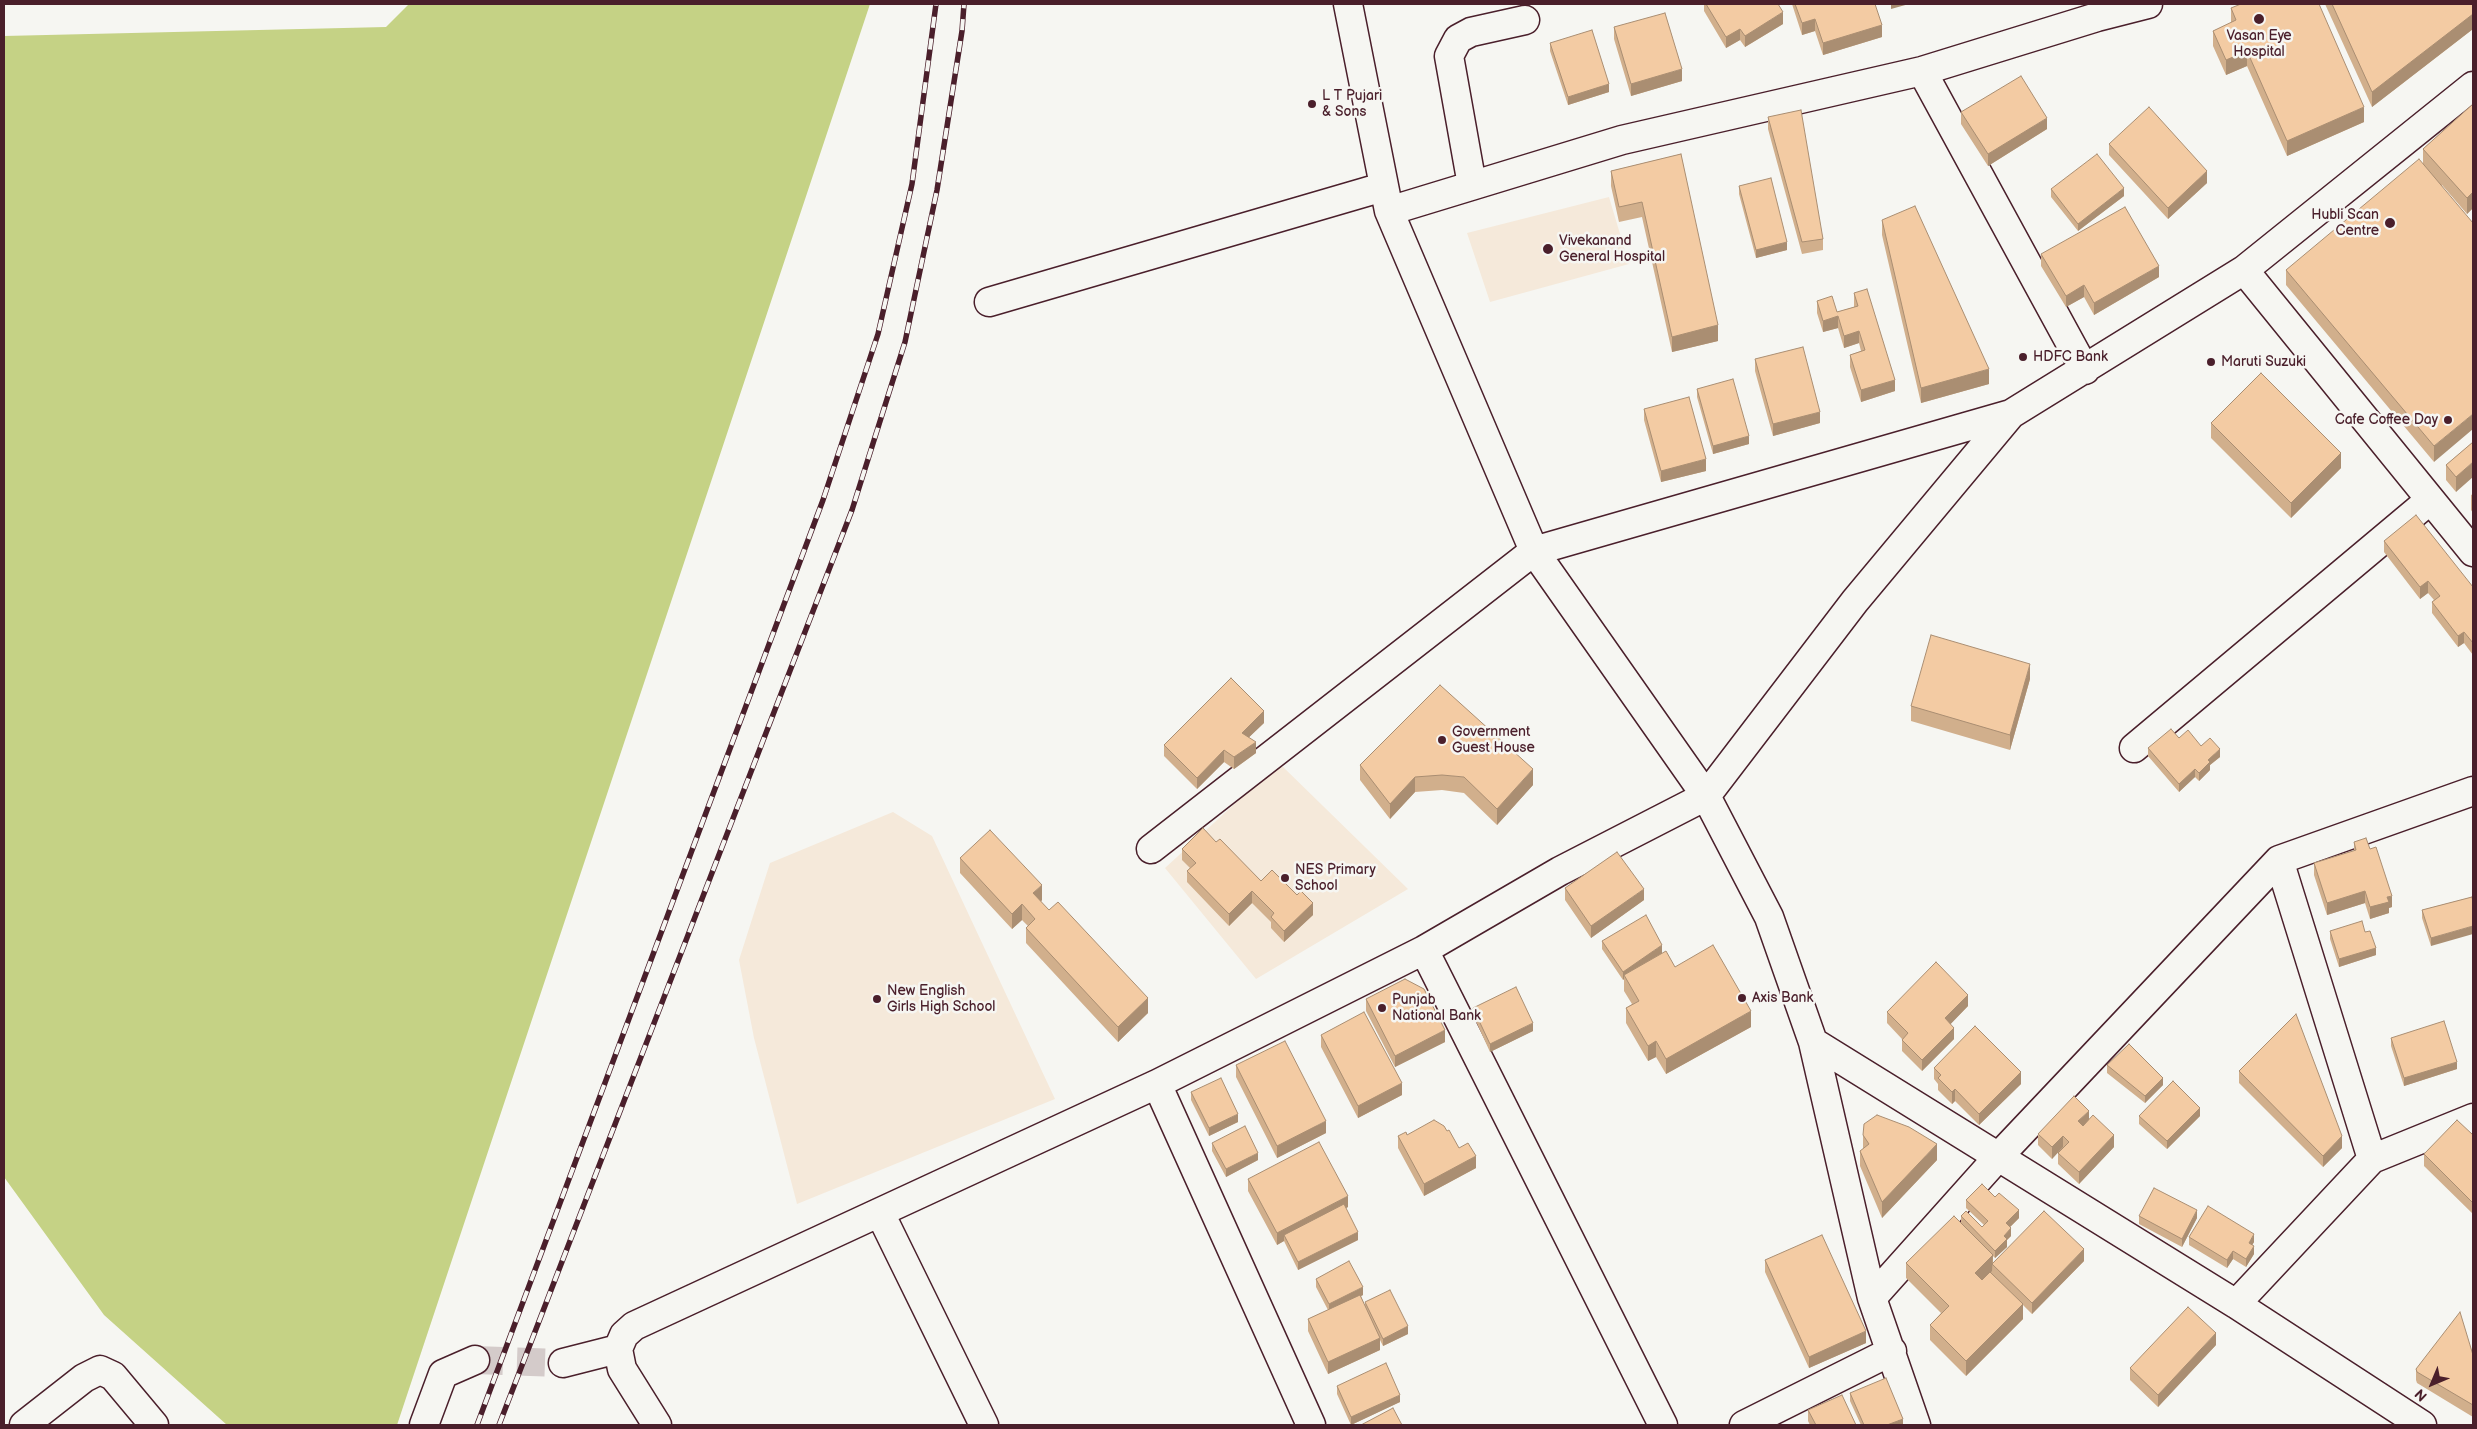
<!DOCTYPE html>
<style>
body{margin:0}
#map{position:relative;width:2477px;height:1429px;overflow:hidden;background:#f6f6f2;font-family:"Balsamiq Sans",sans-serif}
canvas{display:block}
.frame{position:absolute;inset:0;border:5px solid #4a1f2b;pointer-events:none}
.north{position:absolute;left:2407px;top:1359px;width:50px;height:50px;-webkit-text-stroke:4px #f6f6f2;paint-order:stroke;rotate:225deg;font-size:14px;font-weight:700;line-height:20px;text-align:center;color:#4a1f2b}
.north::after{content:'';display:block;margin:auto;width:18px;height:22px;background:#4a1f2b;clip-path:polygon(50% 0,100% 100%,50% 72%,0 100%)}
</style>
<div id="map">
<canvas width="2477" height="1429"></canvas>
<div class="frame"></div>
<div class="north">N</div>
</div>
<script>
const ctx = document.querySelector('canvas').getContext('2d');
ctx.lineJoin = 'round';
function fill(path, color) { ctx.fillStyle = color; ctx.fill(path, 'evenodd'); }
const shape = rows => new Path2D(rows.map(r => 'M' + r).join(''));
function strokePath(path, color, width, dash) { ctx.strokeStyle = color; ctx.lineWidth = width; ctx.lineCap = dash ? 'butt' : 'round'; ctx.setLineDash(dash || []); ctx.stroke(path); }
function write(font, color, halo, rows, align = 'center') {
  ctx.font = font + ' "Balsamiq Sans",sans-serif'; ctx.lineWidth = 5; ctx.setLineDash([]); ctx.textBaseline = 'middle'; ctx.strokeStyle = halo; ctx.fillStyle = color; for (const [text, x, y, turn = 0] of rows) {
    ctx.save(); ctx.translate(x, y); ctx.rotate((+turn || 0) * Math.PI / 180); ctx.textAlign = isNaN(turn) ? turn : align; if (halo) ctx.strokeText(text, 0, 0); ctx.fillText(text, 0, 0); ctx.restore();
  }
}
const built = shape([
 [1609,197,1629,264,1490,302,1467,233],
 [1279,763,1408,889,1256,979,1165,868],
 [893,812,932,836,1055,1099,797,1204,754,1038,739,960,770,863]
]);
const green = shape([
 [409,4,870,4,397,1425,227,1425,104,1315,4,1177,4,36,386,27]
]);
const minorTunnel = shape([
 [475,1360,563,1363]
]);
const minor = shape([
 [1348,4,1389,211,1534,551,1706,796,1769,917,1813,1042,1872,1298,1916,1425],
 [1922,71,2085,370],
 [1472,185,1449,56,1458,39,1471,32,1525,20],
 [1389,211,1622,140,1922,71,2097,17,2148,4],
 [2244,270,2473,552],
 [989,302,1383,187],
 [2134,748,2430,500],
 [1151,849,1534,551,2011,414,2244,270,2473,86],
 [2279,860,2372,1159],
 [1424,950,1663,1425],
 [1813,1042,2236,1304,2422,1425],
 [880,1213,984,1425],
 [1872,1298,1999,1156,2279,860,2473,791],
 [2236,1304,2372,1159,2473,1118],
 [563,1363,618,1349],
 [24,1425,84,1378,100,1370,113,1376,154,1425],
 [424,1425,443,1374,475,1360],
 [657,1425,622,1369,618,1349,624,1335,634,1326,1157,1084],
 [1311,1425,1157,1084,1424,950,1560,871,1706,796,1855,601,2011,414],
 [1744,1425,1892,1351]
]);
const rail = shape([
 [477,1425,823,500,878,334,912,184,936,4],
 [499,1425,852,510,905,342,937,190,962,31,964,4]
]);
const wall = shape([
 [1704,4,1706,4,1783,24,1745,47,1740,40,1726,48,1704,11],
 [1792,4,1875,4,1882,37,1823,55,1815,31,1802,35],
 [2325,4,2473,4,2473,29,2372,107],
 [2231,8,2364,122,2287,156,2247,66,2226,75,2213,46,2213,31,2231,23],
 [1614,27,1682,81,1631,96,1614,39],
 [1550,43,1609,92,1568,105,1550,51],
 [2473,104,2473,208,2467,214,2442,185,2434,462,2286,285,2286,270,2423,163,2423,149],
 [1961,112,2047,129,1988,166,1961,124],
 [1768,117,1823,239,1823,250,1802,254,1768,129],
 [2109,144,2207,183,2168,219,2109,155],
 [1681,154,1718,341,1672,352,1642,217,1619,222,1611,186,1611,171],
 [1739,186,1787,250,1756,258,1739,194],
 [2051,189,2124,196,2078,231,2051,197],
 [1882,220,1989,384,1921,403,1882,235],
 [2041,254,2159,277,2094,315,2084,297,2066,307,2041,266],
 [1854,293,1895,391,1861,402,1850,367,1850,355,1861,351,1859,343,1844,348,1838,328,1823,332,1817,313,1817,301,1837,312,1854,307],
 [1755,359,1820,423,1773,436,1755,371],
 [1697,389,1749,444,1713,454,1697,397],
 [1644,409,1706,471,1661,482,1644,420],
 [2211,423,2341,468,2291,518,2211,438],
 [2473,442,2456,492,2446,480,2446,465],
 [2473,494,2473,513,2471,510,2471,495],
 [2384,541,2473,587,2473,655,2464,643,2458,647,2432,613,2432,602,2434,600,2428,593,2420,599,2384,552],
 [2030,679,2010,750,1911,721,1911,706],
 [1264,723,1249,737,1256,753,1234,769,1224,762,1197,789,1164,756,1164,745],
 [2179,738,2201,746,2220,757,2210,765,2210,770,2199,781,2195,777,2179,792,2148,756,2148,748],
 [1360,765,1533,785,1497,825,1464,793,1442,790,1415,792,1390,819,1360,780],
 [1216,842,1261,881,1313,915,1284,942,1271,928,1271,922,1252,903,1229,926,1187,882,1187,871,1190,868,1182,860,1182,849],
 [2354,842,2392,907,2389,908,2389,913,2370,919,2365,903,2327,915,2314,875,2314,863,2354,851],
 [960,858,1042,900,1041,902,1148,1013,1118,1042,1026,943,1026,928,1028,926,1022,920,1012,929,960,873],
 [1565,888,1644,900,1591,938,1565,900],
 [2472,897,2431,946,2422,918,2422,910],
 [2330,931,2365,932,2376,955,2339,967,2330,939],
 [1602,941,1662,953,1675,967,1751,1027,1666,1074,1656,1057,1648,1061,1626,1023,1626,1008,1632,1004,1624,991,1624,979,1623,980,1602,949],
 [1366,999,1445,1042,1395,1067,1366,1011],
 [1968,1006,1950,1024,1954,1039,1922,1071,1902,1051,1902,1039,1887,1023,1887,1012],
 [1473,1008,1533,1031,1490,1052,1473,1015],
 [1321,1035,1402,1095,1358,1118,1321,1047],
 [2391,1038,2457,1069,2404,1086,2391,1046],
 [1236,1065,1326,1133,1277,1158,1236,1077],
 [2107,1065,2163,1085,2145,1103,2107,1073],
 [1934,1068,2021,1084,1979,1125,1955,1101,1952,1104,1938,1090,1938,1084,1934,1079],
 [2239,1071,2342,1148,2323,1167,2239,1083],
 [1191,1092,1238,1122,1209,1136,1191,1100],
 [2139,1116,2200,1116,2167,1149,2139,1124],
 [2089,1120,2114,1147,2079,1184,2058,1164,2058,1153,2063,1147,2052,1159,2038,1145,2038,1134],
 [1447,1131,1459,1148,1476,1168,1424,1196,1398,1148,1398,1136],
 [1863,1135,1937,1160,1882,1218,1860,1166,1860,1151,1863,1149],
 [2473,1135,2473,1214,2424,1166,2424,1154],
 [1212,1143,1258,1160,1226,1177,1212,1151],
 [1248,1179,1348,1207,1346,1208,1358,1240,1298,1270,1284,1241,1277,1245,1248,1191],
 [1995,1197,2019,1218,2010,1227,2011,1236,2007,1240,2007,1247,1995,1258,1993,1256,1993,1264,2084,1261,2032,1314,2023,1305,2023,1319,1966,1376,1930,1340,1930,1325,1941,1313,1906,1278,1906,1263,1961,1223,1961,1216,1982,1227,1984,1225,1966,1208,1966,1200],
 [2139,1216,2197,1218,2182,1247,2139,1224],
 [2189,1237,2254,1242,2252,1245,2254,1254,2246,1267,2233,1259,2227,1268,2189,1245],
 [1765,1260,1866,1343,1809,1368,1765,1272],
 [1316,1279,1363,1295,1361,1296,1365,1306,1365,1302,1408,1334,1383,1346,1380,1340,1380,1350,1328,1374,1308,1331,1308,1319,1328,1310,1316,1287],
 [2216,1345,2158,1407,2130,1380,2130,1368],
 [2473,1355,2473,1417,2417,1383,2416,1380,2416,1369],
 [1337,1386,1400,1402,1351,1425,1337,1394],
 [1850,1393,1903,1425,1861,1425,1850,1401],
 [1808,1410,1856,1425,1810,1425,1808,1421]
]);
const shadedWall = shape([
 [1891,4,1909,4,1891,9],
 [1783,12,1783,24,1745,47,1745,36],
 [2473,14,2473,29,2372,107,2372,92],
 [1815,19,1815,31,1802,35,1802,23],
 [1882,25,1882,37,1823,55,1823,43],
 [1740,29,1740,40,1726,48,1726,37],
 [2247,51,2247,66,2226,75,2226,60],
 [1682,69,1682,81,1631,96,1631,84],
 [1609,84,1609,92,1568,105,1568,97],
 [2364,107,2364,122,2287,156,2287,141],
 [2047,118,2047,129,1988,166,1988,154],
 [2207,171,2207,183,2168,219,2168,208],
 [2124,188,2124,196,2078,231,2078,224],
 [2473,192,2473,208,2467,214,2467,198],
 [1787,242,1787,250,1756,258,1756,250],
 [2159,266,2159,277,2094,315,2094,303],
 [2084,285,2084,297,2066,307,2066,296],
 [1838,316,1838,328,1823,332,1823,321],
 [1718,325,1718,341,1672,352,1672,337],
 [1859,331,1859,343,1844,348,1844,336],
 [1989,369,1989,384,1921,403,1921,388],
 [1895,380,1895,391,1861,402,1861,390],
 [1820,412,1820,423,1773,436,1773,424],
 [2473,414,2473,429,2434,462,2434,446],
 [1749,436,1749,444,1713,454,1713,446],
 [2341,453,2341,468,2291,518,2291,503],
 [1706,459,1706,471,1661,482,1661,471],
 [2473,462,2473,477,2456,492,2456,477],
 [2428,581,2428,593,2420,599,2420,587],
 [2464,632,2464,643,2458,647,2458,636],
 [2030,664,2030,679,2010,750,2010,735],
 [1264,711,1264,723,1242,744,1242,733],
 [1256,742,1256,753,1234,769,1234,757],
 [2220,749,2220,757,2210,765,2210,770,2199,781,2199,773,2208,760],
 [1224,750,1224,762,1197,789,1197,778],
 [1533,769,1533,785,1497,825,1497,809],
 [2195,769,2195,777,2179,792,2179,784],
 [1415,777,1415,792,1390,819,1390,804],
 [1042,885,1042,900,1033,909,1033,893],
 [1644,889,1644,900,1591,938,1591,926],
 [1252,891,1252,903,1229,926,1229,914],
 [2365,891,2365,903,2327,915,2327,903],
 [2392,896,2392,907,2389,908,2389,913,2370,919,2370,907,2387,897],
 [1313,903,1313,915,1284,942,1284,931],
 [1022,904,1022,920,1012,929,1012,914],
 [2473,926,2473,934,2431,946,2431,938],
 [1662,945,1662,953,1624,975,1624,979,1623,980,1623,972],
 [2376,948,2376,955,2339,967,2339,959],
 [1968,995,1968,1006,1945,1030,1945,1018],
 [1148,998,1148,1013,1118,1042,1118,1027],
 [1751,1011,1751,1027,1666,1074,1666,1059],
 [1533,1023,1533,1031,1490,1052,1490,1044],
 [1954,1028,1954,1039,1922,1071,1922,1060],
 [1445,1030,1445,1042,1395,1067,1395,1056],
 [1656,1041,1656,1057,1648,1061,1648,1046],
 [2457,1062,2457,1069,2404,1086,2404,1078],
 [2021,1072,2021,1084,1979,1125,1979,1114],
 [2163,1078,2163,1085,2145,1103,2145,1096],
 [1402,1083,1402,1095,1358,1118,1358,1106],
 [1955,1089,1955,1101,1952,1104,1952,1092],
 [2200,1108,2200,1116,2167,1149,2167,1141],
 [2089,1111,2089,1123,2078,1133,2078,1121],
 [1238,1114,1238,1122,1209,1136,1209,1128],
 [1326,1121,1326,1133,1277,1158,1277,1146],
 [2114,1135,2114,1147,2079,1184,2079,1172],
 [2063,1136,2063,1147,2052,1159,2052,1147],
 [2342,1136,2342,1148,2323,1167,2323,1156],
 [1937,1144,1937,1160,1882,1218,1882,1202],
 [1258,1153,1258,1160,1226,1177,1226,1169],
 [1476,1156,1476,1168,1424,1196,1424,1184],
 [1348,1196,1348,1207,1286,1240,1284,1235,1284,1241,1277,1245,1277,1233],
 [2019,1210,2019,1218,2006,1231,2006,1223],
 [2197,1210,2197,1218,2182,1247,2182,1239],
 [2011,1228,2011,1236,2007,1240,2007,1247,1995,1258,1995,1251,2004,1236],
 [1358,1232,1358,1240,1298,1270,1298,1262],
 [2254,1234,2254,1242,2249,1251,2249,1243],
 [2254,1246,2254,1254,2246,1267,2246,1259],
 [2084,1249,2084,1261,2032,1314,2032,1303],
 [2233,1251,2233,1259,2227,1268,2227,1260],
 [1993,1255,1992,1271,1975,1288,1975,1273],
 [1363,1287,1363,1295,1329,1312,1329,1304],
 [2023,1304,2023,1319,1966,1376,1966,1361],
 [1408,1326,1408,1334,1383,1346,1383,1339],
 [1866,1331,1866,1343,1809,1368,1809,1357],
 [2216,1333,2216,1345,2158,1407,2158,1395],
 [1380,1338,1380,1350,1328,1374,1328,1362],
 [1400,1395,1400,1402,1351,1425,1351,1417],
 [1903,1419,1903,1425,1887,1425]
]);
const building = shape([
 [1706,4,1778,4,1783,12,1745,36,1740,29,1726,37,1706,4],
 [1795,4,1875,4,1882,25,1823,43,1815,19,1802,23,1795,4],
 [2241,4,2319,4,2364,107,2287,141,2247,51,2226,60,2213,31,2236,20,2231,8,2241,4],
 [2332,4,2473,4,2473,14,2372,92,2332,4],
 [1665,13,1682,69,1631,84,1614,27,1665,13],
 [1592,30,1609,84,1568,97,1550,43,1592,30],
 [2021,76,2047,118,1988,154,1961,112,2021,76],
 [2473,104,2473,192,2467,198,2423,149,2473,104],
 [2149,107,2207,171,2168,208,2109,144,2149,107],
 [1801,110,1823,239,1802,242,1768,117,1801,110],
 [1681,154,1718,325,1672,337,1642,202,1619,207,1611,171,1681,154],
 [2097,154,2124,188,2078,224,2051,189,2097,154],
 [2419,159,2473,223,2473,414,2434,446,2286,270,2419,159],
 [1771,178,1787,242,1756,250,1739,186,1771,178],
 [1915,206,1989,369,1921,388,1882,220,1915,206],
 [2125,207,2159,266,2094,303,2084,285,2066,296,2041,254,2125,207],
 [1867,289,1895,380,1861,390,1850,355,1865,350,1859,331,1844,336,1838,316,1823,321,1817,301,1832,296,1837,312,1858,306,1854,293,1867,289],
 [1803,347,1820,412,1773,424,1755,359,1803,347],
 [2261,373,2341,453,2291,503,2211,423,2261,373],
 [1733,379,1749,436,1713,446,1697,389,1733,379],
 [1689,397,1706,459,1661,471,1644,409,1689,397],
 [2473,442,2473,462,2456,477,2446,465,2473,442],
 [2416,515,2473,587,2473,643,2464,632,2458,636,2432,602,2440,596,2428,581,2420,587,2384,541,2416,515],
 [1931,635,2030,664,2010,735,1911,706,1931,635],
 [1231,678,1264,711,1242,733,1256,742,1234,757,1224,750,1197,778,1164,745,1231,678],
 [1440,685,1533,769,1497,809,1464,777,1442,775,1415,777,1390,804,1360,765,1440,685],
 [2171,729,2179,738,2188,730,2201,746,2210,738,2220,749,2208,760,2210,762,2199,773,2195,769,2179,784,2148,748,2171,729],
 [1203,828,1216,842,1220,839,1261,881,1272,870,1297,895,1301,891,1313,903,1284,931,1271,917,1274,913,1252,891,1229,914,1187,871,1196,863,1182,849,1203,828],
 [990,830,1042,885,1033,893,1049,910,1058,902,1148,998,1118,1027,1026,928,1035,919,1022,904,1012,914,960,858,990,830],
 [2366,838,2370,849,2376,847,2392,896,2387,897,2389,902,2370,907,2365,891,2327,903,2314,863,2356,850,2354,842,2366,838],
 [1617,852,1644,889,1591,926,1565,888,1617,852],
 [2472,897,2473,902,2473,926,2431,938,2422,910,2472,897],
 [1646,915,1662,945,1623,972,1602,941,1646,915],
 [2362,921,2365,932,2370,931,2376,948,2339,959,2330,931,2362,921],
 [1713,945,1751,1011,1666,1059,1656,1041,1648,1046,1626,1008,1639,1001,1624,975,1666,951,1675,967,1713,945],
 [1936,962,1968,995,1945,1018,1954,1028,1922,1060,1902,1040,1908,1033,1887,1012,1936,962],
 [1405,979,1424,989,1445,1030,1395,1056,1366,999,1405,979],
 [1516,987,1533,1023,1490,1044,1473,1008,1516,987],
 [1364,1012,1402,1083,1358,1106,1321,1035,1364,1012],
 [2296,1014,2342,1136,2323,1156,2239,1071,2296,1014],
 [2444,1021,2457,1062,2404,1078,2391,1038,2444,1021],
 [1975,1026,2021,1072,1979,1114,1955,1089,1952,1092,1938,1078,1941,1075,1934,1068,1975,1026],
 [1285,1041,1326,1121,1277,1146,1236,1065,1285,1041],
 [2129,1044,2163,1078,2145,1096,2107,1065,2129,1044],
 [1221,1078,1238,1114,1209,1128,1191,1092,1221,1078],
 [2173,1081,2200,1108,2167,1141,2139,1116,2173,1081],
 [2074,1096,2089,1111,2078,1121,2083,1126,2093,1115,2114,1135,2079,1172,2058,1153,2069,1142,2063,1136,2052,1147,2038,1134,2074,1096],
 [1877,1115,1909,1127,1937,1144,1882,1202,1860,1151,1869,1144,1863,1135,1864,1124,1877,1115],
 [1434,1120,1444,1126,1447,1131,1449,1130,1459,1148,1468,1143,1476,1156,1424,1184,1398,1136,1406,1132,1407,1135,1434,1120],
 [2457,1120,2473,1135,2473,1203,2424,1154,2457,1120],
 [1245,1126,1258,1153,1226,1169,1212,1143,1245,1126],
 [1319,1142,1348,1196,1277,1233,1248,1179,1319,1142],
 [1982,1184,1995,1197,1999,1193,2019,1210,2006,1223,2011,1228,2004,1236,2007,1239,1995,1251,1961,1216,1966,1211,1982,1227,1988,1221,1966,1200,1982,1184],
 [2154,1188,2197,1210,2182,1239,2139,1216,2154,1188],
 [1344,1204,1358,1232,1298,1262,1284,1235,1344,1204],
 [2208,1206,2254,1234,2249,1243,2254,1246,2246,1259,2233,1251,2227,1260,2189,1237,2208,1206],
 [2044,1211,2084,1249,2032,1303,1992,1264,2044,1211],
 [1954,1216,1993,1255,1975,1273,1982,1280,1990,1272,2023,1304,1966,1361,1930,1325,1949,1306,1906,1263,1954,1216],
 [1822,1235,1866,1331,1809,1357,1765,1260,1822,1235],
 [1349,1261,1363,1287,1329,1304,1316,1279,1349,1261],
 [1390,1290,1408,1326,1383,1339,1365,1302,1390,1290],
 [1360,1295,1380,1338,1328,1362,1308,1319,1360,1295],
 [2188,1307,2216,1333,2158,1395,2130,1368,2188,1307],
 [2460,1312,2473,1355,2473,1405,2417,1372,2416,1369,2460,1312],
 [1386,1363,1400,1395,1351,1417,1337,1386,1386,1363],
 [1886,1378,1903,1419,1887,1425,1864,1425,1850,1393,1886,1378],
 [1842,1395,1856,1425,1816,1425,1808,1410,1842,1395],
 [1393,1408,1402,1425,1361,1425,1393,1408]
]);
const markers = [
 [2259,19,6,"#4a1f2b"],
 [1312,104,5,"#4a1f2b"],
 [2390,223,6,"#4a1f2b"],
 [1548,249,6,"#4a1f2b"],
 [2023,357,5,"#4a1f2b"],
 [2211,362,5,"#4a1f2b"],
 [2448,420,5,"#4a1f2b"],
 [1442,740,5,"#4a1f2b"],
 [1285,878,5,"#4a1f2b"],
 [1742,998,5,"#4a1f2b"],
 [877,999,5,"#4a1f2b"],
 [1382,1008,5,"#4a1f2b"]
];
const poiNames = [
 ["Vasan Eye",2259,36,"center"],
 ["Hospital",2259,52,"center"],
 ["L T Pujari",1322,96],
 ["& Sons",1322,112],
 ["Hubli Scan",2379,215,"right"],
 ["Centre",2379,231,"right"],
 ["Vivekanand",1559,241],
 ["General Hospital",1559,257],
 ["HDFC Bank",2033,357],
 ["Maruti Suzuki",2221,362],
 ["Cafe Coffee Day",2438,420,"right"],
 ["Government",1452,732],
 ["Guest House",1452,748],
 ["NES Primary",1295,870],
 ["School",1295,886],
 ["New English",887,991],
 ["Girls High School",887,1007],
 ["Axis Bank",1752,998],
 ["Punjab",1392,1000],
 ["National Bank",1392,1016]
];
fill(built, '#f5e9da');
fill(green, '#c5d285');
strokePath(minorTunnel, '#d4cbca', 28, [28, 14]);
strokePath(minor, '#4a1f2b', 31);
strokePath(minor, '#f6f6f2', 28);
strokePath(rail, '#4a1f2b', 5.5);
strokePath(rail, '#f6f6f2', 4, [11]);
fill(wall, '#d1af8c');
fill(shadedWall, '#aa8e72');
fill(building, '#f3cba3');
strokePath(building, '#aa8e72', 1);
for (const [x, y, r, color] of markers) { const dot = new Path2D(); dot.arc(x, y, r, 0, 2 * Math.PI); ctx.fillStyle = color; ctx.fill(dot); strokePath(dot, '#f6f6f2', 2); }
write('14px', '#4a1f2b', '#f6f6f2', poiNames, 'left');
</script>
